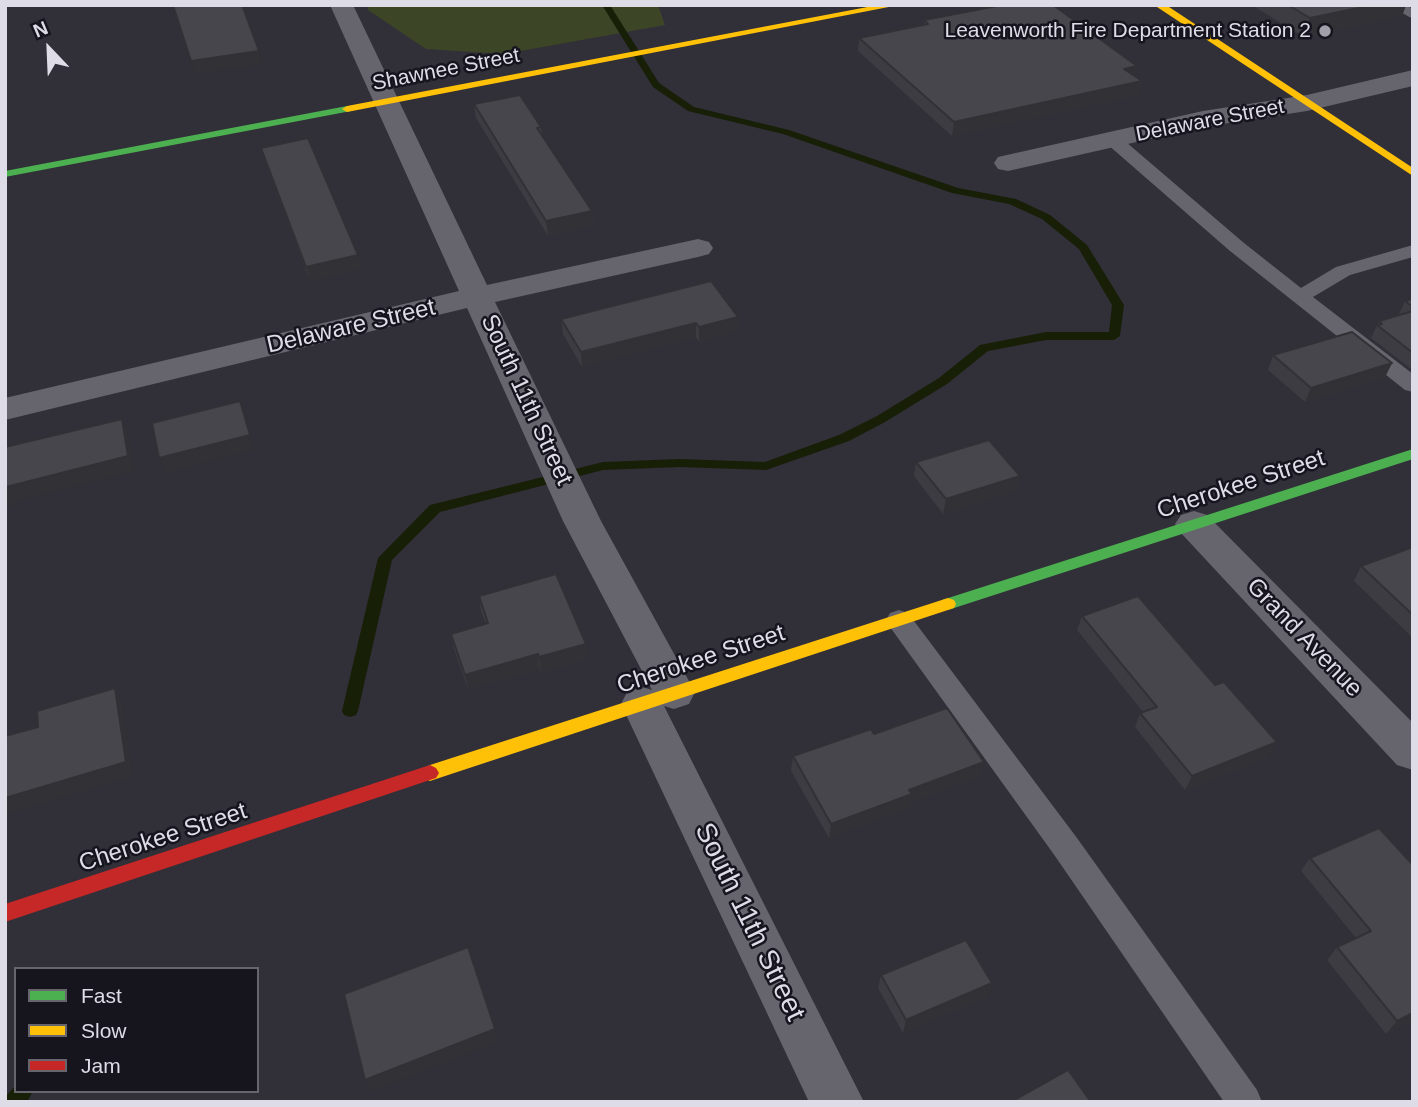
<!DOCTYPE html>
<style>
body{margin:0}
#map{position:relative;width:1418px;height:1107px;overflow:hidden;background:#312f38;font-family:Arial,sans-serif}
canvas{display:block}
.frame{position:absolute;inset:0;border:7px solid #dedce7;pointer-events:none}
.legend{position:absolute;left:14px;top:967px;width:245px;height:126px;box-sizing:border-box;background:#16151d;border:2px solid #66656e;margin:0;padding:9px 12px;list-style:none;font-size:21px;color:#dedce7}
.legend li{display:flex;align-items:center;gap:14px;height:35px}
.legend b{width:35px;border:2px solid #66656e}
.north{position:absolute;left:14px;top:14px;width:70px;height:70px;-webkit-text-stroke:5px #16151d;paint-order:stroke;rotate:337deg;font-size:19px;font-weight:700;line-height:28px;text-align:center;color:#dedce7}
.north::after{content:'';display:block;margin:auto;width:24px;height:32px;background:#dedce7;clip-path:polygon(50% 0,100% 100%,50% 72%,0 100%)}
</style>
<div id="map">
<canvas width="1418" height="1107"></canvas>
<div class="frame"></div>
<ul class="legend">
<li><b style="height:9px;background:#4caf50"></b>Fast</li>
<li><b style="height:9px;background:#ffc107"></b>Slow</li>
<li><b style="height:9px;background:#c62828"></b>Jam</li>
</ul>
<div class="north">N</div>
</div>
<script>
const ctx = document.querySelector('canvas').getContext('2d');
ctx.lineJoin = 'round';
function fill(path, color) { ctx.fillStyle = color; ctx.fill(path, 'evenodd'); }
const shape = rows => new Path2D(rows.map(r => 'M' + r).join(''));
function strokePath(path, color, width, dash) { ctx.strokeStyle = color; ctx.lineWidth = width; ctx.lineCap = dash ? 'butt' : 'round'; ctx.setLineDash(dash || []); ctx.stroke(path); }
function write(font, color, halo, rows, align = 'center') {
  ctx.font = font + ' Arial,sans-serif'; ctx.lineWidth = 5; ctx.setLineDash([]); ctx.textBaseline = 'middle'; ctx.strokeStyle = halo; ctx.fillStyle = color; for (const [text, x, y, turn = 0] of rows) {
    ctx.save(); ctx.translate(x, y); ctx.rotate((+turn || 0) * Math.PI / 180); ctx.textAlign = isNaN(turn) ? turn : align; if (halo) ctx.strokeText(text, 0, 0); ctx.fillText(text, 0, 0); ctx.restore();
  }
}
const green = shape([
 [367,5,658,5,665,25,504,54,426,49,368,10]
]);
const stream = shape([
 [602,5,610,5,659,83,694,107,789,130,958,188,1016,199,1050,215,1087,245,1124,305,1120,336,1114,340,1046,340,988,351,947,384,885,422,849,441,766,470,680,467,603,470,440,512,392,560,358,711,356,715,350,717,344,715,342,711,378,558,430,505,603,462,680,459,765,462,839,435,877,416,939,378,980,345,1046,332,1109,332,1112,305,1079,249,1042,219,1009,204,952,193,783,134,688,111,653,87,602,5],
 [16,1085,16,1091,33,1091,27,1102,5,1102,7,1095,16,1085]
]);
const lane = shape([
 [1388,5,1406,5,1413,9,1413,19,1388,5],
 [1113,135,1119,136,1244,243,1301,288,1336,267,1413,245,1413,257,1350,275,1313,297,1413,374,1413,392,1405,390,1230,251,1107,144,1104,140,1107,136,1113,135],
 [899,610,908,613,1077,838,1257,1090,1262,1102,1224,1102,1055,856,890,627,886,620,890,613,899,610]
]);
const street = shape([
 [330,5,353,5,487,285,698,239,709,242,713,248,709,254,698,257,495,302,601,521,695,692,689,704,674,709,664,706,864,1102,809,1102,621,704,627,692,642,687,652,690,563,521,467,308,5,420,5,398,459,291,330,5],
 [1413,70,1413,86,1307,111,1203,127,1008,171,998,169,994,163,998,157,1203,111,1307,95,1413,70],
 [1194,511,1207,515,1413,723,1413,770,1397,765,1181,533,1175,524,1181,515,1194,511]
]);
const fast = shape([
 [347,106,352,109,351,111,5,177,5,171,347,106],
 [1413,449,1413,459,948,610,942,608,940,604,942,600,1413,449]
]);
const slow = shape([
 [878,5,899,5,347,112,342,109,347,106,878,5],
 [1154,5,1166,5,1413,168,1413,176,1154,5],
 [948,598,954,600,956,604,954,608,430,781,424,778,421,773,424,768,430,765,948,598]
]);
const jam = shape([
 [430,765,436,768,439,773,436,778,5,922,5,904,430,765]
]);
const wall = shape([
 [1406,5,1402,16,1304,37,1253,6],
 [924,20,1135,76,1142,81,1139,95,952,136,858,51,859,38,924,25],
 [474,104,541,127,542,135,592,211,593,225,548,236,476,118],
 [261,148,358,255,361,269,310,281,265,161],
 [1413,299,1413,369,1411,369,1371,338,1379,321,1400,315,1399,314,1405,301],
 [738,317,738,331,699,342,696,337,582,367,563,334,561,319],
 [1273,355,1392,363,1385,377,1305,402,1268,370],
 [916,462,1020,476,1016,491,943,514,914,476],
 [1413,547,1413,638,1354,581,1361,566],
 [479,596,586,644,587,659,541,672,540,669,468,689,454,649,451,634,486,624,481,611],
 [1082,616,1215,685,1270,757,1185,790,1135,727,1140,713,1143,712,1077,630],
 [874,734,984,762,980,776,910,803,909,808,829,838,791,771,793,756],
 [1310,858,1413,865,1413,1021,1386,1034,1327,960,1337,947,1356,938,1301,871],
 [881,975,992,983,988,996,903,1033,878,988]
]);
const shadedWall = shape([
 [1373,5,1406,5,1402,16,1304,37,1310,18],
 [259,51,263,64,195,74,191,61],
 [1137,66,1134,79,1124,69],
 [1142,81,1139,95,952,136,954,122],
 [592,211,593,225,548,236,546,221],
 [358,255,361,269,310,281,306,267],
 [738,317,738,331,699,342,699,327],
 [696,323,696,337,582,367,581,352],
 [1392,363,1385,377,1305,402,1311,388],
 [240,401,254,450,165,473,159,458],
 [122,419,128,434,135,471,13,502,14,506,5,508,6,487],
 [1020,476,1016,491,943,514,946,499],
 [586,644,587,659,541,672,539,657],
 [538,654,540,669,468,689,465,675],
 [115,688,122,702,133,776,5,815,5,798],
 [1277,742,1270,757,1185,790,1192,776],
 [984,762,980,776,910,803,909,808,829,838,831,824,909,790],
 [992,983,988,996,903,1033,906,1020],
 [1413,1013,1413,1021,1386,1034,1397,1021],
 [495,1029,498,1042,371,1092,365,1080]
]);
const building = shape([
 [173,5,242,5,259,51,191,61,173,5],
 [1002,5,1053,5,1137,66,1124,69,1142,81,954,122,859,38,928,24,924,20,1002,5],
 [1288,5,1373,5,1310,18,1288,5],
 [520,95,541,127,537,128,592,211,546,221,474,104,520,95],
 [308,138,358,255,306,267,261,148,308,138],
 [711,281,738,317,699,327,696,323,581,352,561,319,711,281],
 [1413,299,1413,307,1405,301,1413,299],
 [1413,311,1413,353,1377,325,1382,324,1379,321,1413,311],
 [1352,332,1392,363,1311,388,1273,355,1352,332],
 [240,401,250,435,159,458,152,423,240,401],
 [122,419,128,456,6,487,5,491,5,447,122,419],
 [989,440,1020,476,946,499,916,462,989,440],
 [1413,547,1413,615,1361,566,1413,547],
 [556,574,586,644,539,657,538,654,465,675,451,634,488,623,479,596,556,574],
 [1138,596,1215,685,1224,682,1277,742,1192,776,1140,713,1157,707,1082,616,1138,596],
 [115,688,126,762,5,798,5,736,38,727,37,711,115,688],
 [947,708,984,762,909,790,912,794,831,824,793,756,871,729,874,734,947,708],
 [1379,828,1413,865,1413,1013,1397,1021,1337,947,1371,931,1310,858,1379,828],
 [966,940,992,983,906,1020,881,975,966,940],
 [468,947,495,1029,365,1080,344,994,468,947],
 [1068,1070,1091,1102,1011,1102,1068,1070]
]);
const markers = [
 [1325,31,7,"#a19faa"]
];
const farPoinames = [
 ["Leavenworth Fire Department Station 2",1311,31]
];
const farStreetnames = [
 ["Shawnee Street",446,70,-11],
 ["Delaware Street",1210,121,-11]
];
const streetNames = [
 ["Delaware Street",351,327,-13],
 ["South 11th Street",526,400,65],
 ["Cherokee Street",1241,485,-18],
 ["Grand Avenue",1304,638,46],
 ["Cherokee Street",701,660,-18],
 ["Cherokee Street",163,838,-18]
];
const nearStreetnames = [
 ["South 11th Street",749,922,64]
];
fill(green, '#3c4627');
fill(stream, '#171f07');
fill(lane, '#66656d');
fill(street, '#66656d');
fill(fast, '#4caf50');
fill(slow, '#ffc107');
fill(jam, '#c62828');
fill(wall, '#3d3c42');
fill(shadedWall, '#323136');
fill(building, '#47464d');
strokePath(building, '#323136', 2);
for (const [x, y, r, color] of markers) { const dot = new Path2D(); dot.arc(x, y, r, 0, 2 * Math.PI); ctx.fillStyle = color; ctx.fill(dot); strokePath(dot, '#16151d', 2.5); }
write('21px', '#dedce7', '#16151d', farPoinames, 'right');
write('21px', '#dedce7', '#16151d', farStreetnames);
write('24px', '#dedce7', '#16151d', streetNames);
write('28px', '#dedce7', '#16151d', nearStreetnames);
</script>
